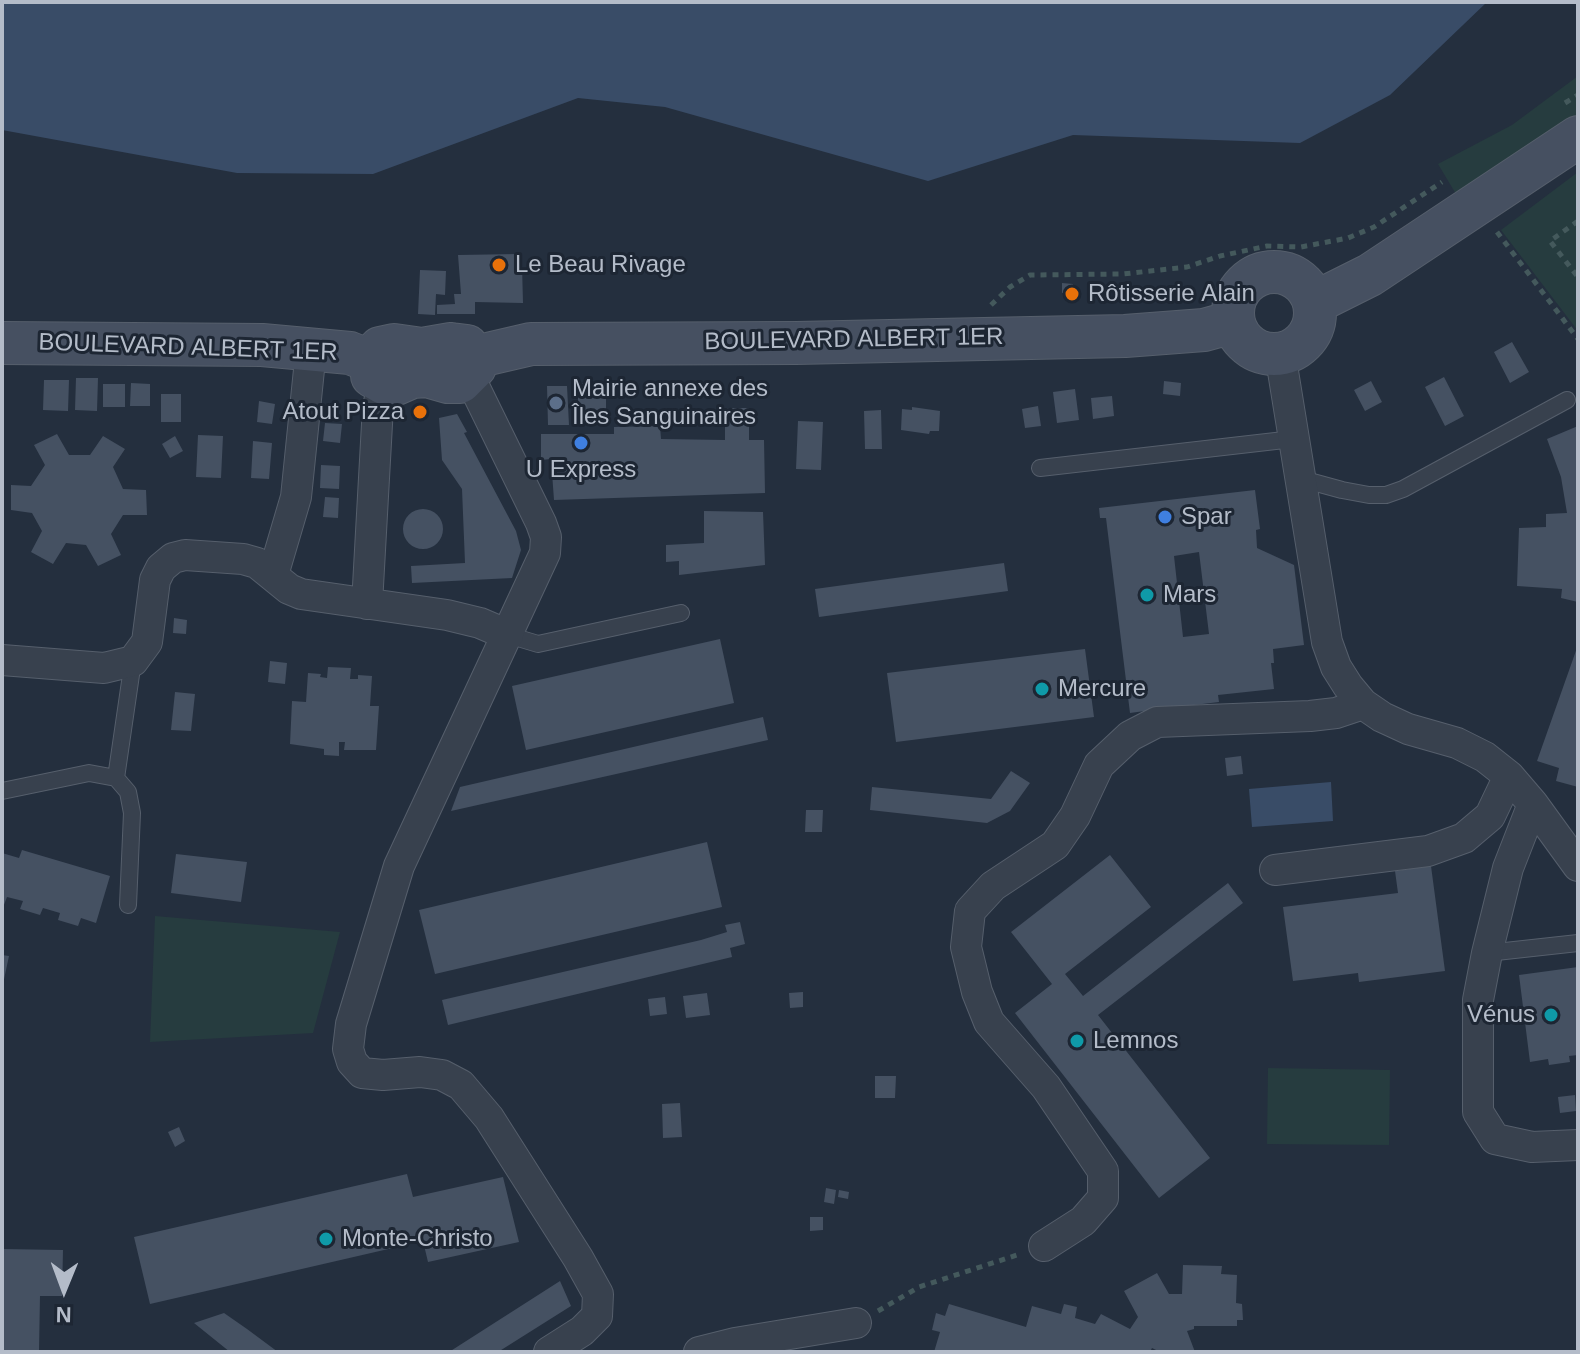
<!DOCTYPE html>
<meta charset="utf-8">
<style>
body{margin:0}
#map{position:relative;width:1580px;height:1354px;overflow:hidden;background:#242f3e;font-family:Arial,sans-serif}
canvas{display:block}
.frame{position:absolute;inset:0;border:4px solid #b4bcc9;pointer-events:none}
.north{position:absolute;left:24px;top:1250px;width:80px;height:80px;-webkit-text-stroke:6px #1d2633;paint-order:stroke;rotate:181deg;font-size:22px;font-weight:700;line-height:32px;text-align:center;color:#b4bcc9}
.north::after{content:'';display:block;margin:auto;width:28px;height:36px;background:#b4bcc9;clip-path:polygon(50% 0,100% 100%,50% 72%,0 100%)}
</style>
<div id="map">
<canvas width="1580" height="1354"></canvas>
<div class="frame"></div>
<div class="north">N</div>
</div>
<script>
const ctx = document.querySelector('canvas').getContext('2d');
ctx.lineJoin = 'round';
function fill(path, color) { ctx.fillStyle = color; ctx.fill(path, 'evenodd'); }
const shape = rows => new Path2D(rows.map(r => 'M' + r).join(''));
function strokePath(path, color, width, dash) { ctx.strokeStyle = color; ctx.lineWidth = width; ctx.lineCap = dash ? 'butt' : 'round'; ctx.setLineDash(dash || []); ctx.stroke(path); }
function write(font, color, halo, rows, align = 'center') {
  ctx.font = font + ' Arial,sans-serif'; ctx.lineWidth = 6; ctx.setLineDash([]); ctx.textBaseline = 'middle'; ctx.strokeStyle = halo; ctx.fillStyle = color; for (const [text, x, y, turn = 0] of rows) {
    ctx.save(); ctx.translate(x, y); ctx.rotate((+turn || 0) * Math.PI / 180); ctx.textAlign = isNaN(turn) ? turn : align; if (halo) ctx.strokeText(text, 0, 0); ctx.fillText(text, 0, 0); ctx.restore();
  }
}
const green = shape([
 [1578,76,1578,137,1459,199,1438,164,1512,125],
 [1578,172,1578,331,1501,230],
 [155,916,340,932,313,1033,150,1042],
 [1268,1068,1390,1070,1389,1145,1267,1144]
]);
const water = shape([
 [2,2,1487,2,1390,95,1300,143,1073,135,928,181,665,107,578,98,373,174,237,173,2,130],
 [1331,782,1333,821,1252,827,1249,789]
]);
const building = shape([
 [518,254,518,265,522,265,523,303,475,302,475,314,437,314,437,305,455,304,454,294,461,294,458,255],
 [420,270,446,271,445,295,436,294,435,315,418,314],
 [1062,283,1073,284,1072,294,1062,293],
 [1512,342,1529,372,1510,383,1494,352],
 [1444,377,1464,416,1445,426,1425,387],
 [76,378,98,378,97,411,75,410],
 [44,380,69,380,68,411,43,410],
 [1164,381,1181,383,1180,396,1163,394],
 [1371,381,1382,402,1365,411,1354,390],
 [131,383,150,384,150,406,130,406],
 [582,383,602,383,602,395,606,395,606,416,603,416,603,420,582,421,583,417,578,417,578,396,582,396],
 [103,384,125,384,125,407,103,407],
 [547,386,567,386,569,425,548,425],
 [1075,389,1079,420,1057,423,1053,392],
 [161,394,181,394,181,422,161,422],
 [1112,396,1114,416,1093,419,1091,398],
 [259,401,275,404,272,424,257,422],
 [1038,406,1041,426,1025,428,1022,409],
 [912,407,940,411,939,431,930,431,929,434,901,430,902,409,912,410],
 [725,408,749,408,749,440,764,440,765,493,554,500,551,459,541,460,541,434,614,434,614,427,660,426,661,439,725,440],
 [881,410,882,449,865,449,864,411],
 [457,414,467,432,464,433,516,531,521,550,512,578,412,583,411,566,465,563,462,489,442,460,439,418],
 [798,421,823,422,821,470,796,469],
 [325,423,342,424,340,443,323,441],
 [1578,426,1578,602,1561,598,1562,589,1517,586,1519,528,1546,527,1546,514,1567,513,1561,477,1547,439],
 [57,434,69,455,90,455,103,436,125,449,113,467,123,489,146,490,147,515,123,515,111,534,121,555,98,566,86,545,66,543,53,564,31,552,42,531,32,513,11,510,11,485,31,486,45,465,34,445],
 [198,435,223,436,221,478,196,477],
 [175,436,183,451,170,458,162,444],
 [253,441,272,443,269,479,251,478],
 [321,465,340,466,339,489,320,488],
 [1255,490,1260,529,1256,530,1257,548,1294,565,1304,645,1273,649,1274,663,1271,663,1274,689,1218,695,1219,702,1186,706,1186,711,1167,708,1130,713,1106,518,1100,518,1099,508],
 [1199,552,1209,634,1183,637,1174,556],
 [325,497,339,498,338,518,323,517],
 '403 529a20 20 0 1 1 40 0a20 20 0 1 1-40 0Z',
 [704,511,763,512,765,565,679,575,679,561,666,562,666,545,704,543],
 [1004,563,1008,591,819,617,815,589],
 [174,618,187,620,186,634,173,633],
 [720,639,734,703,526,750,512,686],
 [1578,645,1578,787,1556,781,1559,768,1537,761],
 [1085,649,1094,717,896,742,887,673],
 [270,661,287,663,285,684,268,682],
 [328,667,351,668,350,679,358,679,358,675,372,676,370,706,379,706,376,750,344,750,345,742,339,742,339,756,324,755,324,749,290,744,292,701,306,702,308,673,321,674,320,677,327,678],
 [175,692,195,694,191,731,171,730],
 [763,717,768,740,451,811,460,787],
 [1241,756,1243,774,1227,776,1225,758],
 [1011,771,1030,783,1010,811,987,823,870,810,872,787,991,799],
 [806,810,823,810,822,832,805,832],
 [707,842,722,907,435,974,419,910],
 [22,850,110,876,96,923,81,918,78,926,58,920,60,913,43,908,40,915,20,909,23,901,7,897,2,910,2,853,19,858],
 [176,854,247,862,241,902,171,893],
 [1110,855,1151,907,1065,974,1083,996,1228,883,1243,903,1098,1015,1210,1158,1159,1198,1015,1013,1052,984,1011,932],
 [1431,866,1445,971,1359,982,1358,973,1293,981,1283,907,1398,893,1395,871],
 [740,922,745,944,730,948,732,957,448,1025,442,1000,701,940,727,932,725,925],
 [2,955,9,956,3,984,2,984],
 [1578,967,1578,1055,1569,1056,1570,1062,1549,1065,1548,1059,1530,1062,1519,975],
 [803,992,803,1007,790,1008,789,993],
 [707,993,710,1015,686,1018,683,996],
 [665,997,667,1014,650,1016,648,999],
 [875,1076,896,1076,895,1098,875,1098],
 [1575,1095,1576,1111,1560,1113,1558,1097],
 [680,1103,682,1137,663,1138,662,1104],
 [179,1127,185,1141,175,1147,168,1132],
 [407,1174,413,1197,503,1177,519,1242,428,1262,423,1241,150,1304,134,1237],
 [826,1188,836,1190,834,1204,824,1202],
 [839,1190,849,1192,848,1199,838,1197],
 [810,1217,823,1217,823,1230,810,1231],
 [2,1249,63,1250,62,1296,40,1296,39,1352,2,1352],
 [1183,1265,1222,1266,1221,1274,1237,1275,1236,1303,1242,1304,1243,1320,1237,1320,1237,1326,1194,1326,1194,1329,1187,1331,1195,1352,1160,1352,1152,1348,1150,1352,934,1352,940,1332,932,1330,936,1313,945,1316,949,1304,1026,1327,1032,1306,1061,1314,1064,1304,1077,1307,1075,1318,1095,1324,1101,1314,1130,1329,1138,1317,1124,1291,1157,1273,1169,1294,1182,1294],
 [560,1281,571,1306,498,1352,449,1352],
 [224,1313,247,1329,278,1352,230,1352,194,1323]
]);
const path = shape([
 [1565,103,1578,95],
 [1578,221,1550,241,1578,277],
 [1497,232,1578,339],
 [991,305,1010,287,1030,275,1123,274,1187,267,1220,256,1267,246,1301,247,1348,238,1374,227,1442,182],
 [878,1311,919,1287,1020,1254]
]);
const service = shape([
 [1040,468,1293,439],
 [1298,478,1342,490,1369,495,1386,495,1403,489,1567,400],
 [508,635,538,644,681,613],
 [116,778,133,661],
 [2,791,89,773,116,778,128,792,132,813,128,905],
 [1487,953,1578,943]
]);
const minor = shape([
 [1280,353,1327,642,1336,667,1348,686,1363,704,1382,717,1408,729,1457,743,1485,757,1509,776,1533,804,1508,868,1487,953,1478,1000,1478,1112,1495,1139,1532,1147,1578,1145],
 [469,376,541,523,546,537,545,553,399,866,351,1024,348,1049,352,1062,362,1073,383,1075,420,1072,442,1075,461,1085,489,1118,578,1258,598,1294,597,1316,582,1331,549,1352],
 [273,575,296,497,311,350],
 [367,604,378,406,384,383],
 [2,660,104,668,133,661,147,642,155,580,161,568,173,558,185,555,243,559,257,563,289,589,301,594,447,615,480,623,508,635],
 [1533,804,1578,866],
 [1275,870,1428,851,1464,838,1490,816,1509,776],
 [1044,1246,1083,1221,1103,1198,1103,1171,1046,1087,989,1022,977,992,966,947,970,911,993,886,1055,845,1075,816,1099,765,1130,736,1157,722,1310,716,1336,713,1363,704],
 [699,1352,735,1343,856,1323]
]);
const secondary = shape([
 '1233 313a41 41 0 1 1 82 0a41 41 0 1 1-82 0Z',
 [1314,303,1370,275,1578,137],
 [2,343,262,345,350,353,372,362],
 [451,344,467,346,475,357,475,367,460,382,448,382,427,376,412,377,396,384,384,383,372,376,374,355,380,348,394,345,422,349,451,344],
 [475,357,531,344,796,343,1125,336,1204,330,1233,322]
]);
const markers = [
 [499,265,8,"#e8710a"],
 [1072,294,8,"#e8710a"],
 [556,403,8,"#5c6f8a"],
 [420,412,8,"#e8710a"],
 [581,443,8,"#3f7fe0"],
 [1165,517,8,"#3f7fe0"],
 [1147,595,8,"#0f9aa8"],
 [1042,689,8,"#0f9aa8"],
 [1551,1015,8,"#0f9aa8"],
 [1077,1041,8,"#0f9aa8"],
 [326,1239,8,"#0f9aa8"]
];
const poiNames = [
 ["Le Beau Rivage",515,265],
 ["Rôtisserie Alain",1088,294],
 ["Mairie annexe des",572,389],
 ["Îles Sanguinaires",572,417],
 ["Atout Pizza",404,412,"right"],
 ["U Express",581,470,"center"],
 ["Spar",1181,517],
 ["Mars",1163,595],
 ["Mercure",1058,689],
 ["Vénus",1535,1015,"right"],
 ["Lemnos",1093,1041],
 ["Monte-Christo",342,1239]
];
const streetNames = [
 ["BOULEVARD ALBERT 1ER",854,340,-1],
 ["BOULEVARD ALBERT 1ER",188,348,2]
];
fill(green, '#263c3f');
fill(water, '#394c67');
fill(building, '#455162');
strokePath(service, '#565f6c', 18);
strokePath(minor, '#565f6c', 32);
strokePath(secondary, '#565f6c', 44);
strokePath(path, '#44595c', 5, [6, 6]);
strokePath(service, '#38414e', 16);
strokePath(minor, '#38414e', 30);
strokePath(secondary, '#465061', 42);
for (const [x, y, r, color] of markers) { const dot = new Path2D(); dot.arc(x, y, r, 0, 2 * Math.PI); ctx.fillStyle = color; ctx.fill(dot); strokePath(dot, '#1d2633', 3); }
write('24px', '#b4bcc9', '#1d2633', poiNames, 'left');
write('24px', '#b4bcc9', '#1d2633', streetNames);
</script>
